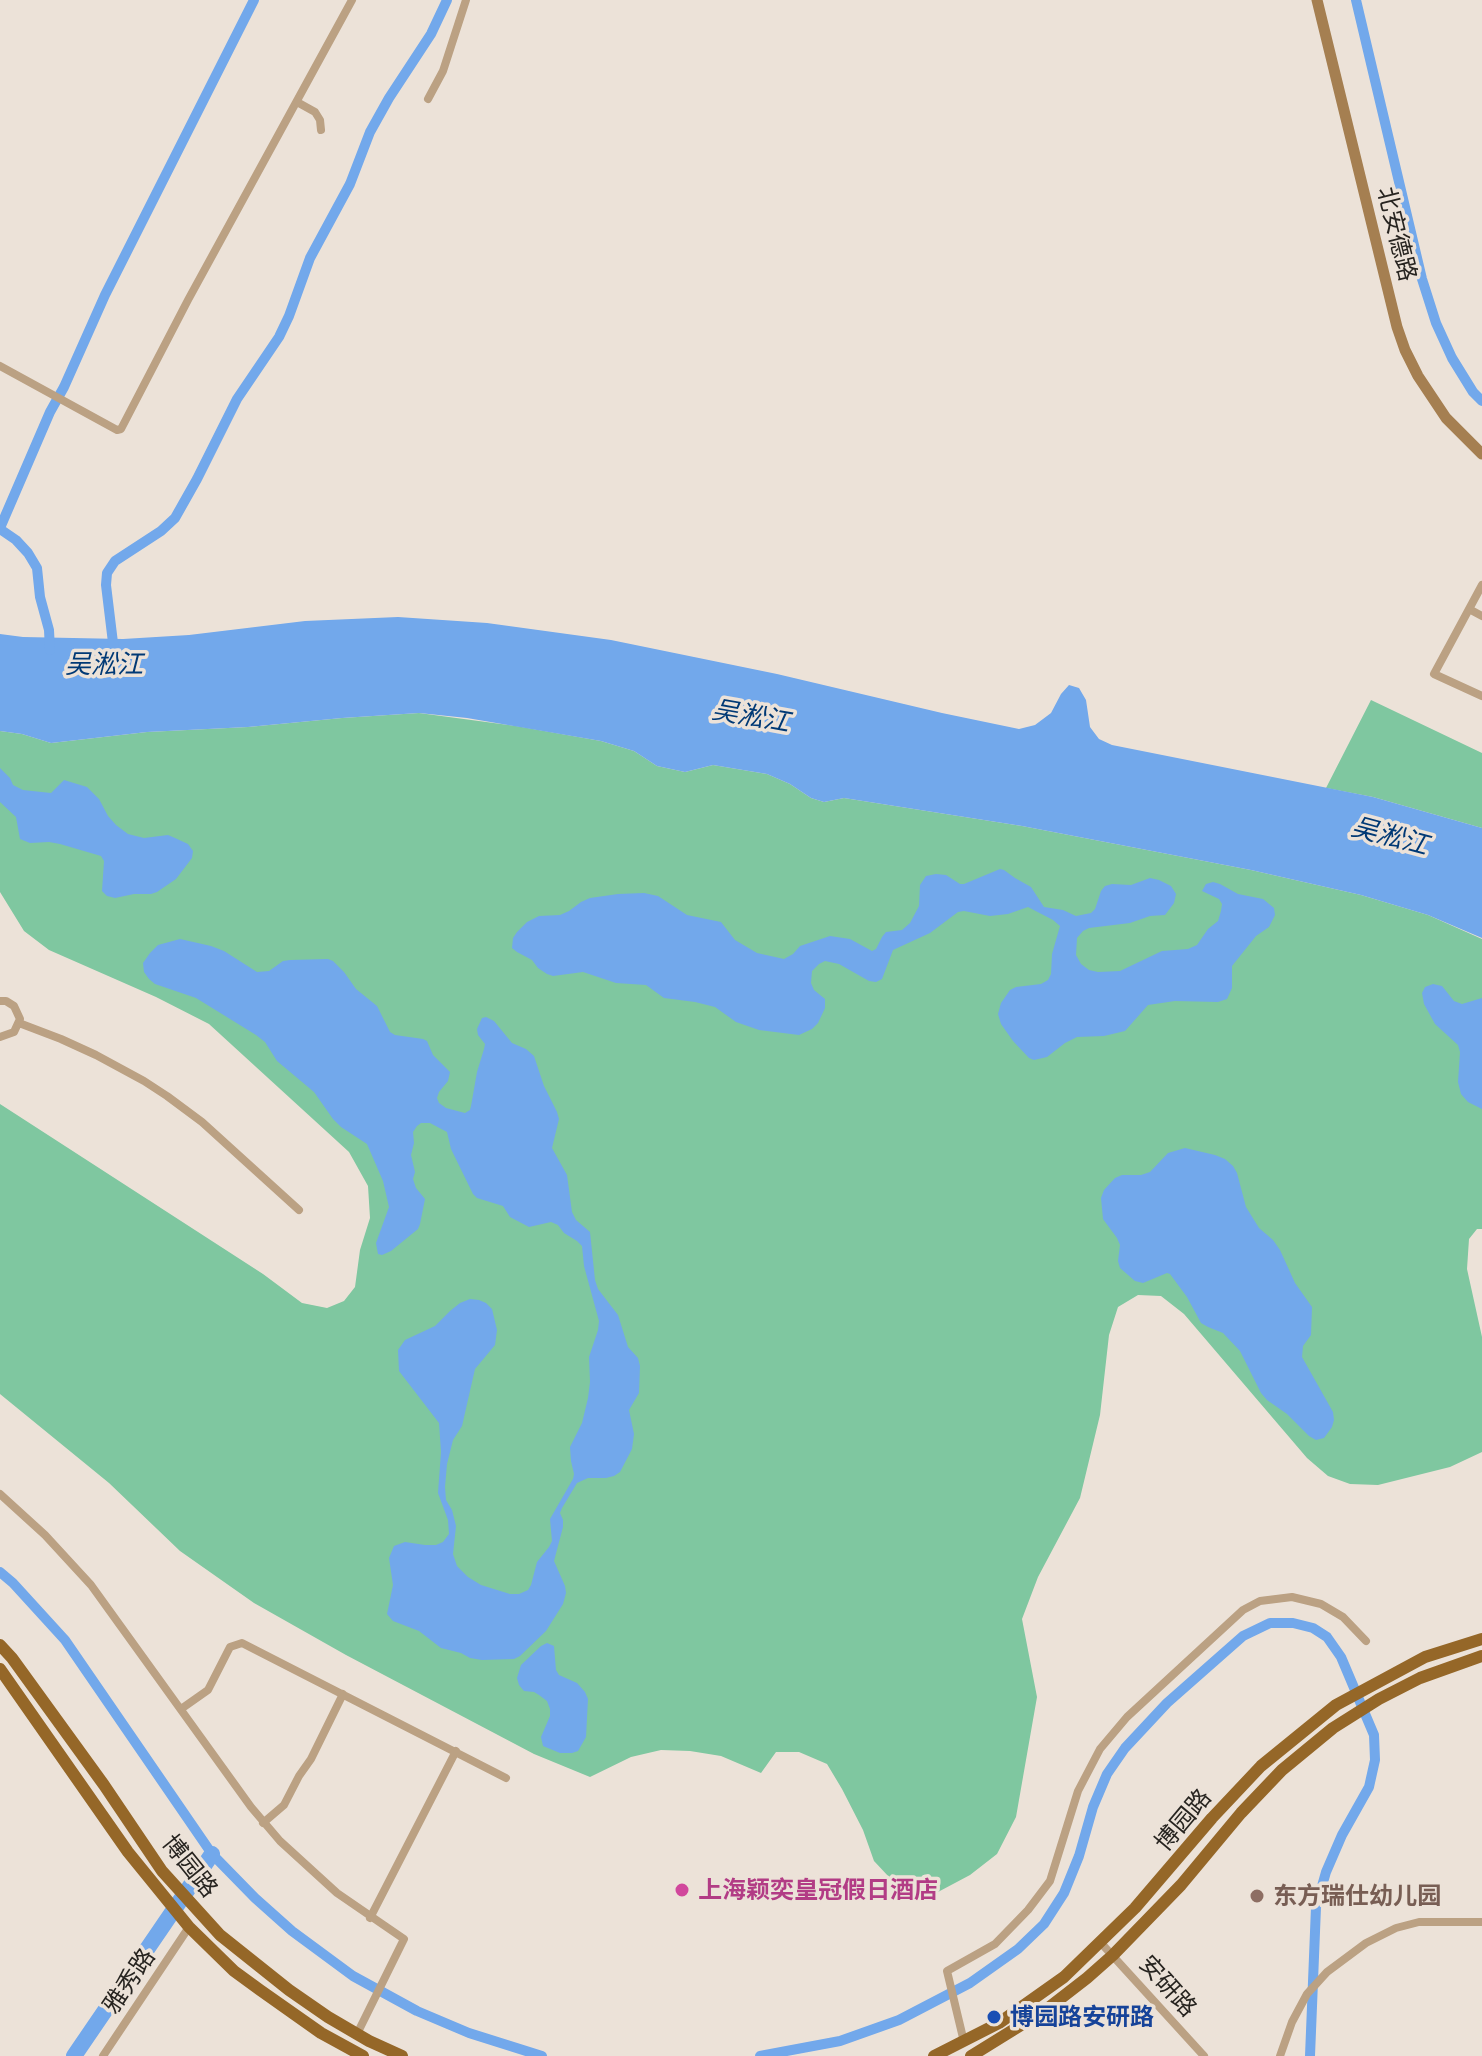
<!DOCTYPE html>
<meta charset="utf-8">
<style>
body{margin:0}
canvas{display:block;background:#ece2d8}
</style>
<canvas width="1482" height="2056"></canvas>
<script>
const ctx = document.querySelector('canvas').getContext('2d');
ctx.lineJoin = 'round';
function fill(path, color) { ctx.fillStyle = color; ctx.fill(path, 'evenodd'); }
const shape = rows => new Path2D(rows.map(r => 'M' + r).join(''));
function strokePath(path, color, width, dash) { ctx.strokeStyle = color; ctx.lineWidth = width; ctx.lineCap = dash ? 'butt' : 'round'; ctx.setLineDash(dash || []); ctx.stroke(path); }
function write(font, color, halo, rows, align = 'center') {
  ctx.font = font + ' Commissioner,"Noto Sans SC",sans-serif'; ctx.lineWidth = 7; ctx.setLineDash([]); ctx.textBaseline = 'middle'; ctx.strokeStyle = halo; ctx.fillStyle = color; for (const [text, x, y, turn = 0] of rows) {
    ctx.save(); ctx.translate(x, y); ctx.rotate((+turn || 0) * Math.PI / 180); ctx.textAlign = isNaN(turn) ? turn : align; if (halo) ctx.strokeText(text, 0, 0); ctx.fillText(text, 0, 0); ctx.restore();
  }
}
const green = shape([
 [1371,700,1482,753,1482,828,1373,797,1326,788],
 [419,713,516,726,601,741,634,751,657,766,685,772,713,765,767,774,790,784,811,798,824,802,844,798,1022,826,1251,870,1361,895,1428,915,1482,939,1482,1229,1477,1229,1469,1239,1467,1269,1482,1337,1482,1452,1450,1467,1378,1485,1350,1484,1328,1476,1307,1458,1184,1314,1161,1296,1138,1295,1118,1307,1109,1335,1100,1415,1080,1498,1038,1577,1022,1619,1037,1697,1016,1817,997,1854,970,1875,938,1892,918,1890,889,1877,874,1861,863,1830,842,1789,827,1764,799,1752,776,1752,761,1773,721,1756,690,1751,661,1750,631,1757,590,1777,534,1754,346,1655,254,1603,180,1551,109,1483,0,1394,0,1104,263,1274,302,1303,327,1308,344,1301,355,1287,360,1250,370,1218,368,1186,349,1152,209,1024,156,997,49,950,24,931,0,892,0,731,22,734,51,743,147,732,248,727,342,718]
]);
const water = shape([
 [398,617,487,623,611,640,777,674,942,713,1019,729,1035,725,1051,713,1061,694,1069,685,1079,688,1086,700,1090,727,1099,739,1112,745,1373,797,1482,828,1482,938,1428,915,1361,895,1251,870,1022,826,844,798,824,802,811,798,790,784,767,774,713,765,685,772,657,766,634,751,601,741,467,718,419,713,342,718,248,727,147,732,51,743,22,734,0,731,0,634,23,637,123,639,189,635,305,621],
 [0,768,10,778,13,785,23,790,51,793,64,780,87,787,99,799,108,816,116,825,128,834,144,838,168,835,175,838,188,844,193,851,192,858,176,879,157,892,151,894,134,894,115,898,107,896,102,891,104,861,101,856,60,844,49,842,30,843,20,839,16,817,0,802],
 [1000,869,1004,870,1015,878,1031,887,1044,907,1063,910,1076,916,1091,913,1095,909,1101,891,1105,886,1112,884,1131,885,1150,878,1159,880,1171,886,1176,894,1174,903,1165,915,1150,916,1130,923,1089,928,1083,931,1077,938,1076,955,1081,964,1089,970,1098,972,1120,971,1162,951,1188,949,1197,945,1208,929,1218,921,1221,911,1222,904,1219,899,1202,891,1206,884,1213,882,1220,884,1238,894,1263,899,1274,908,1275,915,1269,927,1256,936,1232,966,1232,988,1227,999,1218,1002,1175,1001,1148,1005,1125,1031,1104,1036,1077,1037,1065,1043,1047,1057,1034,1060,1029,1058,1013,1041,1001,1024,998,1014,1001,1003,1010,990,1016,987,1041,984,1048,980,1051,974,1052,954,1060,926,1053,920,1028,907,1008,914,990,916,964,911,958,912,930,933,893,950,882,979,876,982,869,981,839,964,825,961,819,964,812,971,811,983,814,990,825,999,825,1008,818,1023,812,1029,799,1035,759,1030,736,1022,715,1007,695,1002,664,998,646,985,616,983,583,972,553,976,547,974,538,968,532,960,517,952,512,948,513,938,517,932,527,922,539,916,560,915,569,911,581,902,590,898,618,894,644,893,658,896,687,915,721,922,735,940,757,953,784,959,793,954,800,946,830,936,850,939,872,951,876,949,882,937,886,932,902,930,910,923,919,906,920,885,926,876,936,874,946,875,960,884,964,884],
 [180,939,211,946,224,951,257,972,269,971,283,961,290,960,328,959,333,961,344,972,356,989,377,1006,390,1032,395,1035,423,1039,427,1041,433,1055,450,1072,448,1081,439,1092,437,1098,439,1103,446,1108,465,1113,470,1110,471,1106,477,1072,484,1049,485,1044,478,1035,477,1029,482,1018,486,1017,494,1021,512,1043,526,1049,534,1056,544,1086,557,1112,559,1119,552,1148,567,1175,572,1212,576,1220,590,1232,595,1280,598,1289,618,1315,628,1347,638,1358,640,1366,639,1393,629,1410,634,1434,632,1449,620,1472,614,1476,606,1478,588,1478,577,1483,562,1508,560,1513,563,1520,563,1527,554,1561,565,1586,566,1593,563,1604,546,1631,520,1656,514,1659,482,1660,470,1658,461,1653,441,1648,419,1631,393,1621,387,1614,393,1585,389,1558,394,1546,405,1542,425,1545,436,1545,443,1542,449,1534,448,1520,438,1493,441,1452,439,1423,399,1371,398,1350,405,1340,435,1326,450,1311,460,1303,470,1299,479,1300,486,1303,492,1309,497,1330,495,1345,475,1369,462,1426,453,1440,447,1464,445,1487,446,1500,452,1510,456,1526,453,1554,457,1566,468,1577,481,1585,510,1594,519,1594,528,1590,531,1585,537,1562,549,1547,552,1541,550,1519,573,1479,574,1474,571,1461,570,1447,582,1423,588,1398,590,1382,589,1357,598,1330,599,1321,584,1266,582,1246,577,1241,564,1233,558,1225,551,1222,529,1227,510,1217,503,1206,477,1198,473,1194,451,1149,447,1132,430,1123,421,1123,417,1126,413,1132,414,1143,411,1155,415,1172,413,1179,416,1188,425,1199,420,1224,418,1229,391,1251,382,1255,378,1254,376,1243,389,1207,383,1181,367,1144,341,1127,333,1119,314,1092,277,1061,265,1042,256,1035,196,998,155,984,149,979,144,972,143,963,150,953,158,945],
 [1433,984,1442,986,1454,1001,1462,1004,1482,998,1482,1109,1468,1102,1461,1094,1458,1082,1460,1052,1458,1045,1435,1024,1424,1004,1422,993,1425,987],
 [1185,1148,1215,1155,1225,1159,1233,1166,1237,1173,1246,1207,1259,1228,1273,1240,1280,1250,1295,1283,1312,1307,1311,1335,1303,1346,1302,1357,1333,1412,1334,1420,1332,1427,1324,1438,1316,1440,1309,1436,1287,1414,1267,1400,1261,1393,1240,1351,1223,1333,1208,1327,1201,1323,1187,1297,1170,1274,1167,1273,1143,1283,1135,1281,1120,1268,1118,1261,1120,1245,1117,1238,1103,1219,1101,1198,1104,1190,1115,1178,1122,1175,1141,1175,1150,1172,1168,1153],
 [547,1643,554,1646,556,1670,559,1675,577,1683,585,1692,588,1699,586,1737,578,1751,572,1753,560,1753,543,1746,541,1737,550,1716,550,1709,547,1701,539,1695,534,1692,524,1691,519,1685,517,1678,521,1665,541,1646]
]);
const canal = shape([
 [1356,0,1422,279,1436,323,1452,358,1473,392,1482,401],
 [0,528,50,412,64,387,105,295,254,0],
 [0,529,16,540,28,553,37,568,40,597,49,630,50,650],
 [114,651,106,585,107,573,115,561,161,531,175,518,197,479,237,399,279,337,289,316,310,258,350,184,370,132,389,98,431,34,447,0],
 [0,1572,13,1583,65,1640,212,1854,255,1898,292,1931,353,1976,417,2011,469,2033,542,2056],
 [760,2056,840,2041,899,2020,970,1983,1018,1949,1044,1924,1064,1893,1079,1856,1093,1807,1107,1774,1125,1748,1167,1703,1243,1636,1270,1623,1293,1623,1313,1628,1327,1637,1341,1657,1374,1735,1375,1760,1369,1787,1342,1835,1326,1872,1316,1907,1310,2056]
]);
const river = shape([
 [74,2056,212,1854]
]);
const street = shape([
 [428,99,443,71,466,0],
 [297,102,315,112,320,120,321,130],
 [0,366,117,430,121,429,188,300,352,0],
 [1482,585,1434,674,1482,696],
 [1469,609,1482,616],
 [0,1001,6,1001,14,1006,20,1019,14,1032,0,1037],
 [19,1023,61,1039,96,1055,144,1081,167,1096,202,1122,299,1210],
 [0,1494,45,1535,91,1585,251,1807,280,1841,337,1893,404,1939,357,2034],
 [181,1709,208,1690,230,1647,242,1643,506,1778],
 [263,1823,284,1805,299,1776,311,1759,343,1694],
 [370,1918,456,1751],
 [1101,1943,1204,2056],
 [964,2042,947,1971,995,1944,1028,1910,1050,1881,1078,1791,1100,1749,1127,1717,1243,1610,1260,1601,1292,1597,1321,1604,1343,1617,1366,1641],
 [103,2056,189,1927],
 [1280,2056,1292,2022,1307,1994,1327,1972,1366,1943,1396,1928,1419,1922,1482,1922]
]);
const secondary = shape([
 [1317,0,1397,327,1405,350,1418,376,1446,418,1482,454]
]);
const primary = shape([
 [0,1645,12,1658,104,1785,162,1871,220,1935,289,1990,328,2017,369,2041,402,2056],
 [0,1669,128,1852,189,1927,234,1971,260,1990,321,2033,363,2056],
 [934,2056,999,2023,1064,1977,1135,1908,1212,1818,1261,1766,1336,1705,1425,1657,1482,1639],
 [971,2056,1047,2009,1087,1978,1113,1955,1181,1885,1241,1813,1282,1770,1333,1728,1379,1699,1420,1678,1482,1656]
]);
const markers = [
 [682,1890,8,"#d1479c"],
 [1257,1896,8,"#8d6e63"],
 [994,2017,8,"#1a4fb4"]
];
const streetNames = [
 ["北安德路",1397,234,76],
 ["博园路",1183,1820,-50],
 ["博园路",190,1866,51],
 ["雅秀路",129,1981,-56],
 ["安研路",1168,1986,48]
];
const hotelNames = [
 ["上海颖奕皇冠假日酒店",698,1890]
];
const educationNames = [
 ["东方瑞仕幼儿园",1273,1896]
];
const transitNames = [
 ["博园路安研路",1010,2017]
];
const waterNames = [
 ["吴淞江",104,664],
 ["吴淞江",751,716,10],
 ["吴淞江",1390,836,15]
];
fill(green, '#7fc7a0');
fill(water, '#72a8eb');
strokePath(canal, '#72a8eb', 10);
strokePath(river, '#72a8eb', 16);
strokePath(street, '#bba183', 8);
strokePath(secondary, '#a57f51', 11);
strokePath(primary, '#956728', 12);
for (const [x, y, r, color] of markers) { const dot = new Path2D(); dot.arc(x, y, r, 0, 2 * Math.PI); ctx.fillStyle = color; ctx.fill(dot); strokePath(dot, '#ece2d8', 3); }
write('24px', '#272420', '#ece2d8', streetNames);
write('bold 24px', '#b23c85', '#ece2d8', hotelNames, 'left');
write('bold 24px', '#785e54', '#ece2d8', educationNames, 'left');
write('bold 24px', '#164399', '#ece2d8', transitNames, 'left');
write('italic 26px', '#003975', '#ece2d8', waterNames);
</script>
